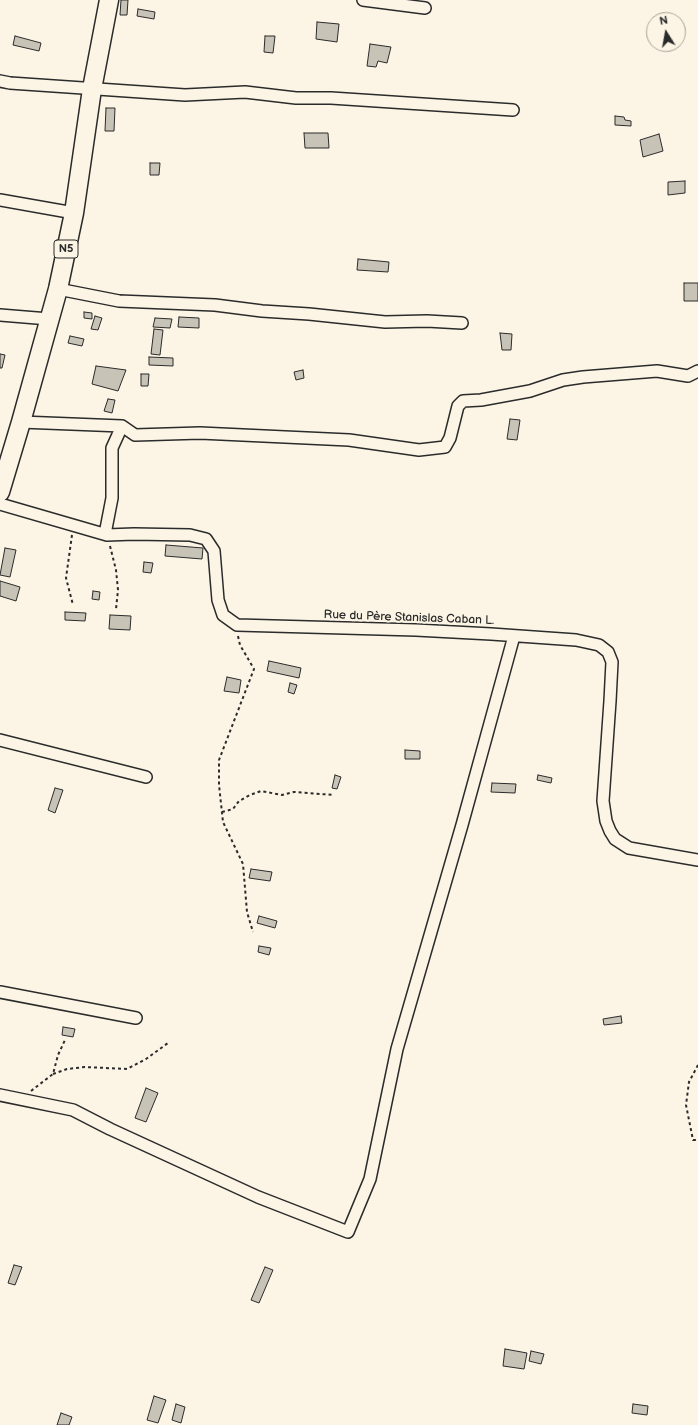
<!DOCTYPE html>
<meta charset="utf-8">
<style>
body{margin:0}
#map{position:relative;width:698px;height:1425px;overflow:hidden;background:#fcf5e5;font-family:"Balsamiq Sans",sans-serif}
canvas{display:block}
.north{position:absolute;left:646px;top:12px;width:40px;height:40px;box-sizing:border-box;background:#fcf5e5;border:1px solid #a8a49b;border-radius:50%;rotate:349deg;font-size:11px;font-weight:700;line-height:16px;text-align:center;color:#2b2b2b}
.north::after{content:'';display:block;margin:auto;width:14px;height:18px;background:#2b2b2b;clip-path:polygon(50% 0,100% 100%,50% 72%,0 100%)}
</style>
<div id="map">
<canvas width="698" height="1425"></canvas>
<div class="north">N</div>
</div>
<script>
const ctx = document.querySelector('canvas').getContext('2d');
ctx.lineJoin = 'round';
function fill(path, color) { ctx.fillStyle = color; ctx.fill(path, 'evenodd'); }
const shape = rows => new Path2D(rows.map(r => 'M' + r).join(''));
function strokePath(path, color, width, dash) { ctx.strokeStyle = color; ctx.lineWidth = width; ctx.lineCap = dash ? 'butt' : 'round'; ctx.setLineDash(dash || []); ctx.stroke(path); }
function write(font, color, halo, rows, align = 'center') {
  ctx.font = font + ' "Balsamiq Sans",sans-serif'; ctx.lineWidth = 4; ctx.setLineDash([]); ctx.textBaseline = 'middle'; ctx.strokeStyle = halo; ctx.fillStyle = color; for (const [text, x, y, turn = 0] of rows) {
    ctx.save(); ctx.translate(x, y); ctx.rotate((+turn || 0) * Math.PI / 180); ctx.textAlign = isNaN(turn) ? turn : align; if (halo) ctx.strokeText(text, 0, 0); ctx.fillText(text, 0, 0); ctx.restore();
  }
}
const building = shape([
 [121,0,128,0,127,15,120,15,121,0],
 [138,9,155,12,154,19,137,16,138,9],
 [317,22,339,24,337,42,316,39,317,22],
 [15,36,41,43,39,51,13,45,15,36],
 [265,36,275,36,273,53,264,52,265,36],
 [370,44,391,47,387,63,378,61,376,67,367,66,370,44],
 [106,108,115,108,114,131,105,131,106,108],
 [615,116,624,117,625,120,631,121,631,126,615,125,615,116],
 [304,133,328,133,329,148,305,148,304,133],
 [659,134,663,151,643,157,640,140,659,134],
 [150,163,160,163,159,175,150,175,150,163],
 [685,181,685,193,668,195,668,182,685,181],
 [358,259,389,262,388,272,357,270,358,259],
 [684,283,698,283,698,301,684,301,684,283],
 [84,312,92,313,92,319,84,318,84,312],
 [95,316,102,318,98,330,91,329,95,316],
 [179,317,199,318,199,328,178,327,179,317],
 [155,318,172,319,170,328,153,327,155,318],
 [154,329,163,330,160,355,151,354,154,329],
 [500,333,512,334,511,350,502,350,500,333],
 [70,336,84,339,82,346,68,343,70,336],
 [0,354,5,355,2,368,0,368,0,354],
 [149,357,173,358,173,366,149,365,149,357],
 [96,366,126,370,118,391,92,384,96,366],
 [303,370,304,378,296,380,294,372,303,370],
 [141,374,149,374,148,386,141,386,141,374],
 [108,399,115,400,112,413,104,411,108,399],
 [510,419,520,420,517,440,507,439,510,419],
 [166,545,203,548,202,559,165,556,166,545],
 [5,548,16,550,10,577,0,575,5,548],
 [144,562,153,563,151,573,143,572,144,562],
 [0,581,20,587,16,601,0,596,0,581],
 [93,591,100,592,99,600,92,599,93,591],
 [65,612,86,613,85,621,65,620,65,612],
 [110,615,131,616,130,630,109,629,110,615],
 [269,661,301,668,299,678,267,671,269,661],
 [227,677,241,680,239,693,224,691,227,677],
 [290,683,297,685,294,694,288,692,290,683],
 [405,750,420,751,420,759,405,759,405,750],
 [335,775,341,777,337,789,332,788,335,775],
 [538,775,552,778,551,783,537,780,538,775],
 [492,783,516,784,515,793,491,792,492,783],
 [55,788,63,790,55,813,48,810,55,788],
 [251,869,272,872,270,881,249,878,251,869],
 [259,916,277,921,275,928,257,923,259,916],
 [259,946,271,948,269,955,258,952,259,946],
 [621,1016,622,1023,604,1025,603,1019,621,1016],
 [63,1027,75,1029,73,1037,62,1035,63,1027],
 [146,1088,158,1093,146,1122,135,1118,146,1088],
 [14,1265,22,1267,15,1285,8,1283,14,1265],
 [265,1267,273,1270,259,1303,251,1300,265,1267],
 [505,1349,527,1353,524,1369,503,1366,505,1349],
 [531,1351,544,1354,541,1364,529,1361,531,1351],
 [154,1396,166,1400,158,1423,147,1420,154,1396],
 [176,1404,185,1407,181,1423,172,1420,176,1404],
 [633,1404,648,1406,647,1415,632,1413,633,1404],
 [61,1413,72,1417,69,1425,57,1425,61,1413]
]);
const path = shape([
 [72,535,66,578,73,605],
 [110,546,116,570,118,590,116,609],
 [238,636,240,645,254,669,219,760,219,785,223,822,243,864,247,912,253,932],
 [222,812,233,809,239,801,250,795,261,791,282,795,294,792,334,795],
 [698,1065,689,1082,686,1105,693,1140,698,1140],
 [53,1074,67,1069,85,1067,127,1069,146,1059,168,1043],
 [31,1091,53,1074,58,1055,65,1040]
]);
const street = shape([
 [363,0,425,8],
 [0,81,10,83,185,95,245,92,296,98,331,98,513,110],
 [0,200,74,213],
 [58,289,119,301,215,305,262,311,309,314,385,322,427,321,462,323],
 [0,315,49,319],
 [21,422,122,426,135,435,200,433,349,440,419,450,445,447,450,438,458,406,463,401,481,400,530,391,563,380,583,377,657,371,688,376,698,371],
 [0,504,107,535,134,534,190,535,206,539,214,551,218,600,223,615,237,625,416,630,491,634,576,640,599,645,608,652,612,662,610,701,603,801,606,821,610,831,615,839,629,848,698,860],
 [105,534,112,498,112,448,122,426],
 [0,740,146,777],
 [0,992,136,1018],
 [0,1095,73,1110,110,1129,258,1197,348,1232,370,1179,397,1049,462,825,514,636]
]);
const primary = shape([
 [0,492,21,422,58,289,74,213,92,89,109,0]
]);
const shields = [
 [66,249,24]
];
const shieldNames = [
 ["N5",66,249]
];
const streetNames = [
 ["Rue du Père Stanislas Caban L.",409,618,2]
];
fill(building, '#c8c3b7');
strokePath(building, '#2b2b2b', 1);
strokePath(street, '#2b2b2b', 14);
strokePath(primary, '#2b2b2b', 21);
strokePath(path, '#2b2b2b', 2, [3, 3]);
strokePath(street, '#fcf5e5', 11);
strokePath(primary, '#fcf5e5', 18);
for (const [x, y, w] of shields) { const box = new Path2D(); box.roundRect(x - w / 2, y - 9, w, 18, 3); ctx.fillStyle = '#fcf5e5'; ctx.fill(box); strokePath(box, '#2b2b2b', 1); }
write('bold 11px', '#2b2b2b', null, shieldNames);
write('12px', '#2b2b2b', '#fcf5e5', streetNames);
</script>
